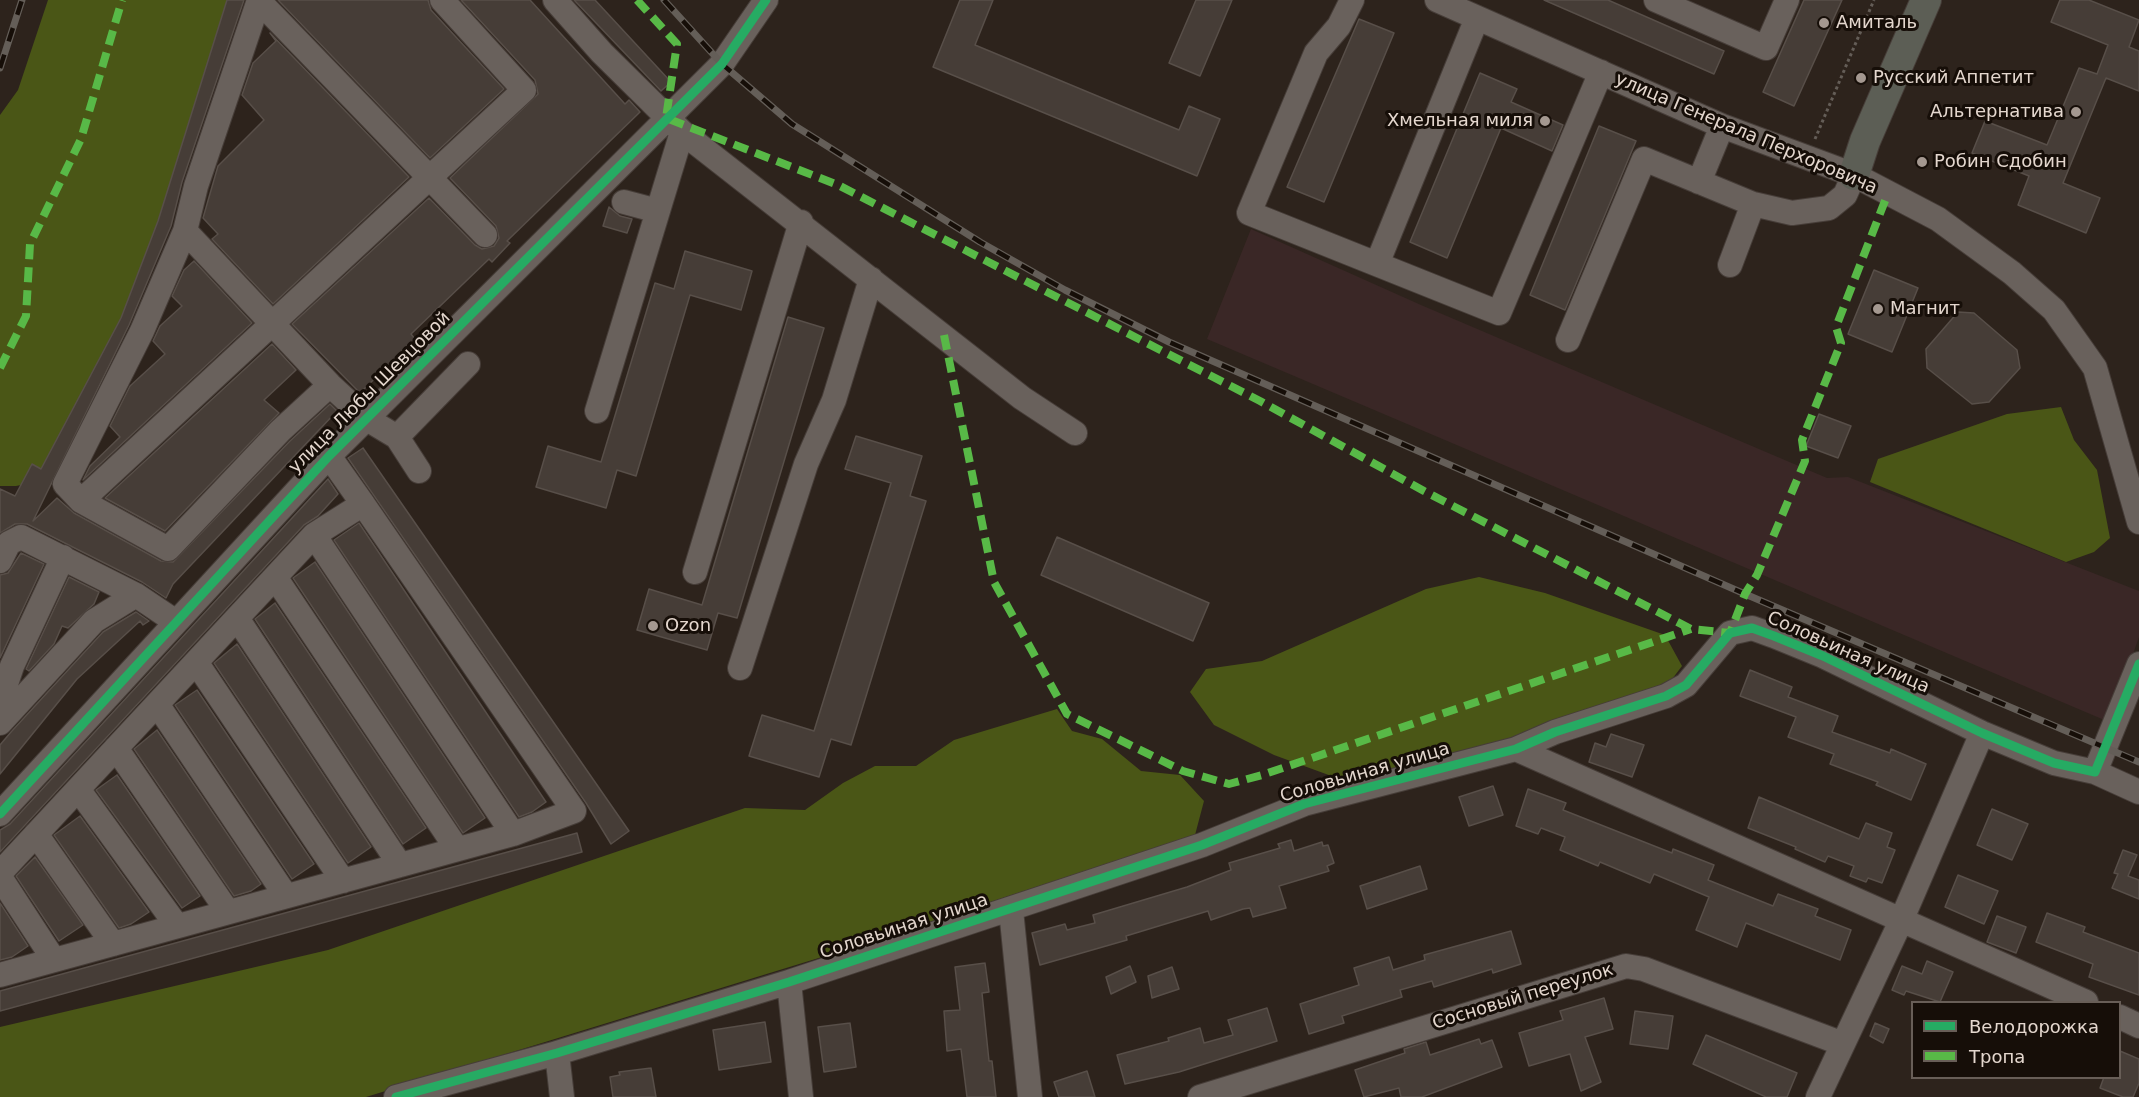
<!DOCTYPE html>
<meta charset="utf-8">
<style>
body{margin:0}
#map{position:relative;width:2139px;height:1097px;overflow:hidden;background:#2d231c;font-family:"DejaVu Sans",sans-serif}
canvas{display:block}
.legend{position:absolute;left:1911px;top:1001px;width:210px;height:78px;box-sizing:border-box;background:#160e08;border:2px solid #685e57;margin:0;padding:8px 10px;list-style:none;font-size:18px;color:#e4d7ce}
.legend li{display:flex;align-items:center;gap:12px;height:30px}
.legend b{width:30px;border:2px solid #685e57}
</style>
<div id="map">
<canvas width="2139" height="1097"></canvas>
<ul class="legend">
<li><b style="height:8px;background:#26ab63"></b>Велодорожка</li>
<li><b style="height:8px;background:#58b947"></b>Тропа</li>
</ul>
</div>
<script>
const ctx = document.querySelector('canvas').getContext('2d');
ctx.lineJoin = 'round';
function fill(path, color) { ctx.fillStyle = color; ctx.fill(path, 'evenodd'); }
const shape = rows => new Path2D(rows.map(r => 'M' + r).join(''));
function strokePath(path, color, width, dash) { ctx.strokeStyle = color; ctx.lineWidth = width; ctx.lineCap = dash ? 'butt' : 'round'; ctx.setLineDash(dash || []); ctx.stroke(path); }
function write(font, color, halo, rows, align = 'center') {
  ctx.font = font + ' "DejaVu Sans",sans-serif'; ctx.lineWidth = 6; ctx.setLineDash([]); ctx.textBaseline = 'middle'; ctx.strokeStyle = halo; ctx.fillStyle = color; for (const [text, x, y, turn = 0] of rows) {
    ctx.save(); ctx.translate(x, y); ctx.rotate((+turn || 0) * Math.PI / 180); ctx.textAlign = isNaN(turn) ? turn : align; if (halo) ctx.strokeText(text, 0, 0); ctx.fillText(text, 0, 0); ctx.restore();
  }
}
const commercial = shape([
 [1251,229,1421,305,1827,478,1848,477,2139,591,2139,637,2109,722,1207,339]
]);
const forest = shape([
 [48,0,231,0,141,282,40,481,16,486,0,486,0,115,18,90],
 [2061,407,2074,440,2097,470,2110,538,2094,552,2066,562,1870,482,1878,459,2007,414],
 [1479,577,1545,593,1665,635,1682,666,1663,691,1541,733,1356,785,1274,755,1214,725,1190,692,1206,669,1262,661,1426,589],
 [1057,709,1072,731,1102,739,1141,771,1180,775,1204,801,1195,835,835,953,366,1097,0,1097,0,1027,328,950,745,808,805,810,843,783,875,766,916,766,954,740]
]);
const building = shape([
 [227,0,244,0,182,182,171,226,129,325,33,521,57,498,74,513,161,561,173,562,290,441,330,404,337,411,173,584,166,598,142,582,27,524,15,524,0,533,0,489,15,496,32,464,41,469,121,318,158,221,227,0],
 [278,0,428,0,431,10,504,89,430,158,278,0],
 [461,0,530,0,625,104,629,100,640,112,507,241,510,243,492,262,489,259,411,334,415,339,360,393,292,324,429,198,475,245,482,249,494,246,499,238,496,226,450,178,538,94,535,80,461,0],
 [574,0,595,0,671,82,661,91,574,0],
 [960,0,993,0,975,45,1179,130,1189,106,1220,119,1197,176,933,67,960,0],
 [1196,0,1232,0,1200,76,1169,63,1196,0],
 [1544,0,1608,0,1724,51,1714,74,1544,0],
 [1804,0,1842,0,1794,106,1763,92,1804,0],
 [2060,0,2089,0,2139,20,2129,47,2139,51,2139,91,2106,78,2063,183,2100,198,2086,233,2018,205,2029,176,1972,153,1985,121,2047,145,2079,68,2097,74,2108,45,2051,22,2060,0],
 [1359,19,1394,33,1324,202,1287,187,1359,19],
 [270,33,409,177,273,304,212,239,218,234,203,218,218,166,264,120,242,95,253,63,276,41,270,33],
 [1480,73,1517,89,1511,102,1563,125,1552,151,1501,128,1447,258,1410,242,1480,73],
 [1599,126,1636,141,1565,310,1530,295,1599,126],
 [609,207,620,216,632,219,627,233,603,226,609,207],
 [685,251,752,271,741,310,690,295,636,476,617,470,606,508,536,487,548,446,601,462,655,283,674,289,685,251],
 [194,261,252,323,83,480,90,466,120,437,110,426,130,386,165,354,153,341,160,326,182,306,172,296,184,270,194,261],
 [1874,270,1918,288,1892,352,1848,334,1874,270],
 [1958,312,1974,313,2017,350,2020,368,1989,402,1972,404,1927,368,1926,349,1958,312],
 [788,317,824,328,737,618,718,613,707,650,637,630,649,589,702,605,788,317],
 [272,344,296,370,264,400,279,413,165,531,105,498,272,344],
 [1819,414,1851,426,1838,458,1806,446,1819,414],
 [856,436,922,456,910,496,926,501,851,745,831,739,819,777,749,756,762,715,814,731,891,483,845,469,856,436],
 [363,448,629,831,611,844,586,803,348,458,363,448],
 [328,479,338,494,318,516,304,525,0,852,0,830,10,824,328,479],
 [359,523,546,802,532,812,519,817,334,540,359,523],
 [1057,537,1209,603,1193,641,1041,575,1057,537],
 [21,553,44,564,0,658,0,575,8,573,21,553],
 [315,562,485,818,463,833,293,578,315,562],
 [69,577,99,592,94,604,68,628,62,626,54,644,29,671,26,669,69,577],
 [275,603,426,828,403,844,255,619,275,603],
 [136,612,149,621,143,625,140,621,77,679,0,774,0,745,11,732,103,632,136,612],
 [237,644,371,847,348,863,214,663,237,644],
 [1750,670,1792,687,1788,697,1838,716,1832,732,1890,753,1891,749,1926,764,1911,800,1876,785,1878,782,1830,764,1834,754,1788,737,1796,717,1740,696,1750,670],
 [197,690,314,864,292,879,175,705,197,690],
 [157,730,261,884,251,891,234,896,134,749,157,730],
 [1611,734,1644,745,1632,777,1589,762,1595,743,1606,747,1611,734],
 [117,775,200,896,182,908,96,790,117,775],
 [1493,786,1503,815,1469,826,1459,797,1493,786],
 [1528,789,1566,803,1563,810,1672,853,1673,849,1714,865,1708,880,1773,906,1778,894,1818,909,1815,916,1851,930,1840,960,1746,923,1737,947,1696,930,1709,897,1654,874,1650,883,1600,862,1598,866,1560,850,1565,837,1541,828,1538,834,1516,826,1528,789],
 [1759,797,1859,839,1866,823,1892,833,1887,847,1895,850,1882,883,1868,878,1866,882,1850,876,1854,866,1828,856,1825,862,1795,849,1796,847,1748,828,1759,797],
 [1992,809,2028,824,2012,860,1977,845,1992,809],
 [80,816,149,912,131,924,119,928,54,835,80,816],
 [577,833,582,852,0,1011,0,991,577,833],
 [1291,840,1294,851,1322,842,1323,846,1328,845,1334,863,1327,866,1329,871,1279,886,1286,908,1253,917,1250,908,1243,909,1211,920,1208,911,1126,936,1127,940,1040,965,1032,933,1065,924,1067,930,1095,923,1093,915,1187,887,1231,870,1229,863,1280,848,1278,844,1291,840],
 [2123,850,2137,855,2128,876,2139,880,2139,899,2112,888,2118,874,2114,873,2123,850],
 [35,857,83,925,59,941,16,876,35,857],
 [1420,866,1427,889,1367,909,1360,886,1420,866],
 [1958,875,1998,891,1984,924,1945,907,1958,875],
 [0,903,28,946,12,957,0,960,0,903],
 [2047,913,2085,927,2083,932,2139,953,2139,995,2089,977,2093,964,2036,942,2047,913],
 [1997,916,2026,927,2016,953,1987,942,1997,916],
 [1511,931,1521,964,1493,973,1492,969,1434,987,1432,981,1400,990,1402,997,1342,1016,1344,1023,1309,1034,1300,1004,1359,985,1354,968,1389,957,1393,970,1425,960,1424,955,1511,931],
 [1927,961,1953,972,1940,1002,1906,991,1904,995,1892,990,1902,966,1922,974,1927,961],
 [985,963,989,992,982,993,989,1061,992,1061,996,1097,967,1097,961,1049,947,1051,944,1011,960,1010,955,967,985,963],
 [1130,966,1136,982,1111,994,1106,977,1130,966],
 [1172,967,1179,989,1152,998,1148,976,1172,967],
 [1604,998,1613,1029,1585,1037,1601,1082,1581,1091,1570,1054,1529,1066,1519,1033,1563,1020,1560,1011,1604,998],
 [1267,1008,1277,1041,1179,1072,1125,1084,1117,1055,1169,1041,1168,1038,1200,1028,1204,1043,1233,1035,1228,1020,1267,1008],
 [1635,1011,1673,1016,1668,1049,1630,1044,1635,1011],
 [765,1022,771,1062,719,1070,713,1030,765,1022],
 [850,1023,856,1067,824,1072,818,1027,850,1023],
 [1875,1023,1889,1029,1883,1043,1870,1036,1875,1023],
 [1706,1035,1797,1073,1787,1097,1766,1097,1693,1064,1706,1035],
 [1479,1039,1481,1044,1492,1040,1502,1067,1422,1097,1401,1097,1399,1088,1364,1097,1355,1070,1405,1053,1404,1049,1426,1042,1430,1055,1479,1039],
 [2120,1051,2139,1059,2139,1083,2133,1097,2123,1097,2100,1088,2104,1077,2120,1077,2120,1051],
 [651,1068,656,1097,613,1097,610,1077,620,1075,619,1072,651,1068],
 [1087,1071,1095,1097,1059,1097,1054,1082,1087,1071]
]);
const path = shape([
 [1815,139,1874,0]
]);
const minor = shape([
 [259,0,196,186,185,231,142,331,65,484,81,501,168,549,280,431,330,385],
 [555,0,602,53,682,132,1022,398,1075,433],
 [1352,0,1339,26,1316,53,1249,213,1499,313,1601,72],
 [1437,0,1722,126,1854,175,1938,219,2012,273,2054,310,2095,368,2139,522],
 [1656,0,1766,48,1787,0],
 [259,1,485,235],
 [1699,182,1722,126],
 [624,202,658,211],
 [185,231,330,385,367,419,397,437,419,471],
 [1377,264,1477,18],
 [1730,265,1753,204],
 [1568,340,1644,159,1753,204,1792,213,1829,208,1845,195,1854,175],
 [597,411,682,132],
 [397,437,468,364],
 [81,501,524,90,442,0],
 [314,535,513,834],
 [0,561,9,543,21,537,136,595,176,622],
 [695,572,801,222],
 [275,577,457,849],
 [237,618,400,865],
 [196,662,343,881],
 [740,668,806,464,834,400,871,279],
 [0,702,12,666,63,557],
 [157,704,286,896],
 [0,723,94,621,136,595],
 [116,748,228,912],
 [1516,749,2086,1002],
 [2095,772,2139,792],
 [78,789,177,926],
 [0,814,329,456,722,64,766,0],
 [36,834,113,944],
 [0,873,314,535,363,504,329,456],
 [0,877,54,960],
 [1011,910,1030,1097],
 [0,975,513,834,574,811,363,504],
 [789,982,801,1097],
 [2120,1017,2139,1026],
 [557,1053,562,1097],
 [396,1097,557,1053,789,982,1202,845,1304,804,1516,749,1555,732,1666,696,1686,685,1730,633,1752,628,1774,636,1823,656,1982,733,2054,763,2095,772,2139,664],
 [1200,1097,1626,966,1644,969,1843,1044],
 [1818,1097,1901,921,1982,733]
]);
const major = shape([
 [1854,175,1865,141,1926,0]
]);
const rail = shape([
 [664,0,722,64,792,124,980,242,1065,290,1169,342,1745,594,2139,762],
 [0,68,22,0]
]);
const quiet = shape([
 [637,0,677,44,666,118,838,185,1260,401,1424,491,1691,629,1730,633,1745,594,1757,575,1805,461,1802,440,1841,343,1836,327,1888,193],
 [944,335,994,582,1067,714,1183,771,1229,784,1262,775,1691,629],
 [0,368,26,316,30,244,81,139,122,0]
]);
const cycleway = shape([
 [0,814,329,456,722,64,766,0],
 [396,1097,557,1053,789,982,1202,845,1304,804,1516,749,1555,732,1666,696,1686,685,1730,633,1752,628,1774,636,1823,656,1982,733,2054,763,2095,772,2139,664]
]);
const markers = [
 [1824,23,6,"#a49890"],
 [1861,78,6,"#a49890"],
 [2076,112,6,"#a49890"],
 [1545,121,6,"#a49890"],
 [1922,162,6,"#a49890"],
 [1878,309,6,"#a49890"],
 [653,626,6,"#a49890"]
];
const poiNames = [
 ["Амиталь",1836,23],
 ["Русский Аппетит",1873,78],
 ["Альтернатива",2064,112,"right"],
 ["Хмельная миля",1533,121,"right"],
 ["Робин Сдобин",1934,162],
 ["Магнит",1890,309],
 ["Ozon",665,626]
];
const streetNames = [
 ["улица Генерала Перхоровича",1746,134,23],
 ["улица Любы Шевцовой",370,393,-45],
 ["Соловьиная улица",1848,653,24],
 ["Соловьиная улица",1365,773,-16],
 ["Соловьиная улица",904,927,-18],
 ["Сосновый переулок",1523,997,-17]
];
fill(commercial, '#3a2726');
fill(forest, '#4a5616');
fill(building, '#463d37');
strokePath(building, '#584f49', 1.5);
strokePath(minor, '#463d38', 26);
strokePath(major, '#463d38', 32);
strokePath(path, '#645d57', 3, [3, 3]);
strokePath(minor, '#69615c', 24);
strokePath(major, '#5c5e55', 30);
strokePath(rail, '#645e58', 7);
strokePath(rail, '#160e08', 4.5, [14]);
strokePath(quiet, '#58b947', 8, [15, 8]);
strokePath(cycleway, '#26ab63', 9);
for (const [x, y, r, color] of markers) { const dot = new Path2D(); dot.arc(x, y, r, 0, 2 * Math.PI); ctx.fillStyle = color; ctx.fill(dot); strokePath(dot, '#160e08', 2); }
write('18px', '#e4d7ce', '#160e08', poiNames, 'left');
write('18px', '#e4d7ce', '#160e08', streetNames);
</script>
